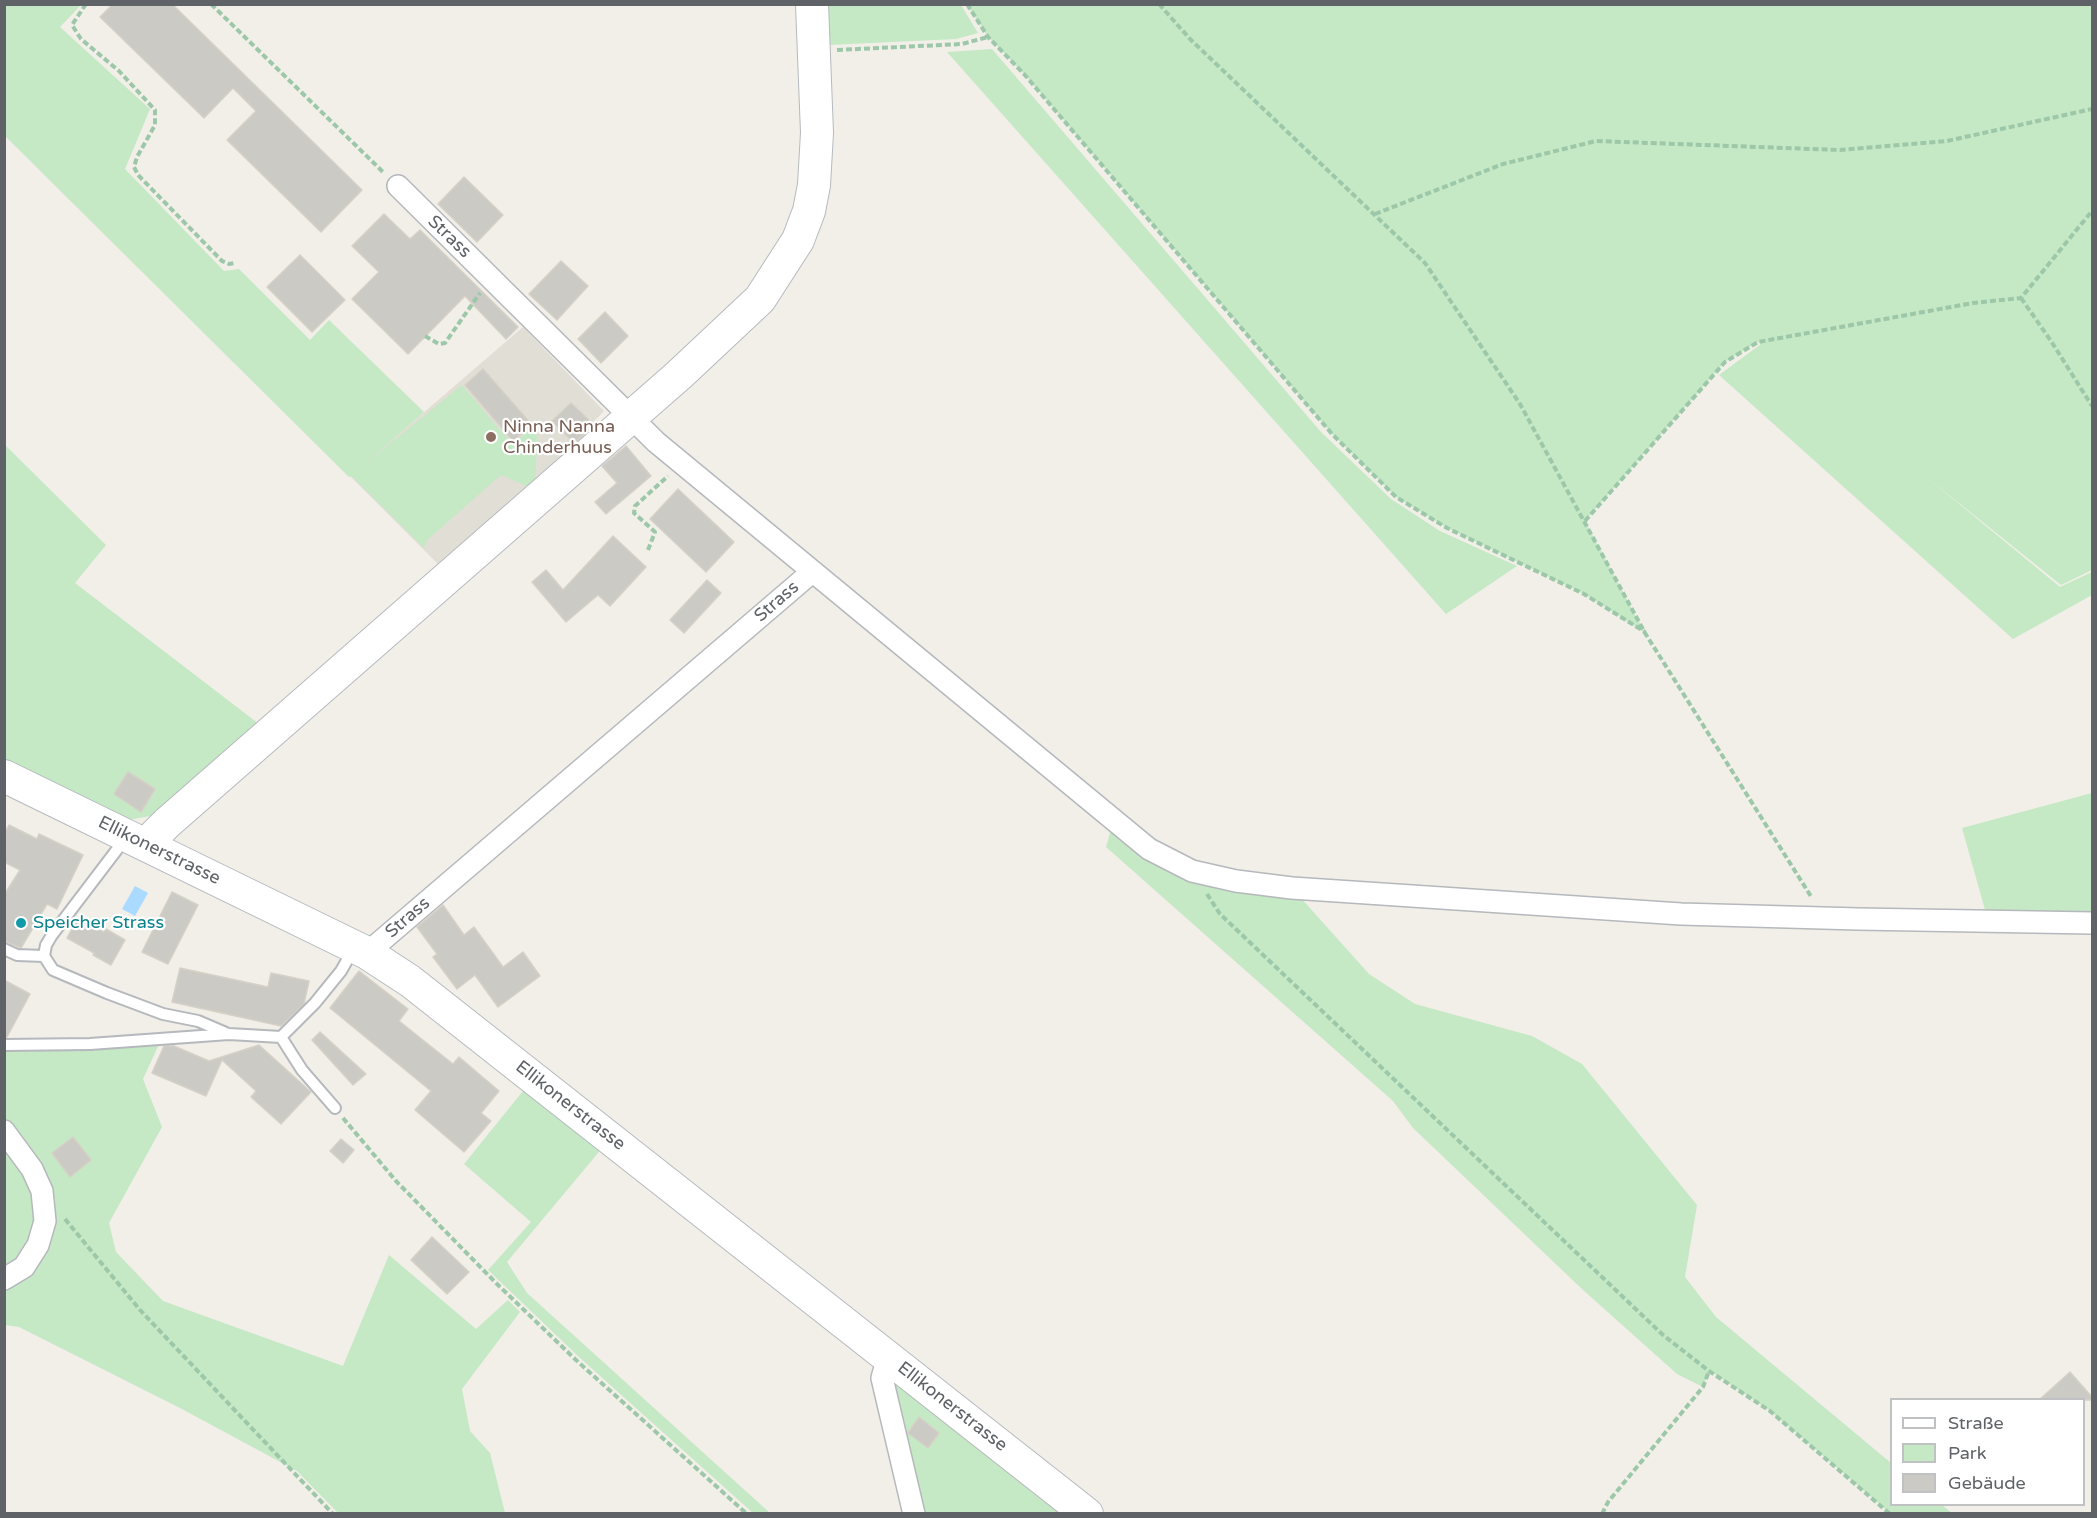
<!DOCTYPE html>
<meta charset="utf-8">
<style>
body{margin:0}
#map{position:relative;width:2097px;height:1518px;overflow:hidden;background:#f1efe8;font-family:"Varela Round",sans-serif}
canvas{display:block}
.frame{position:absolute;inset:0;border:6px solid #5f6368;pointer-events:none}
.legend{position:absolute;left:1890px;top:1398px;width:195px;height:108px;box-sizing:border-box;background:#fff;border:2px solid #bfc1c3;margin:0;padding:8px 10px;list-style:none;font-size:18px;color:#5f6368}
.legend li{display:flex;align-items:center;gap:12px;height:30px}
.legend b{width:30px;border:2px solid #bfc1c3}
</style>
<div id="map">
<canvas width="2097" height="1518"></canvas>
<div class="frame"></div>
<ul class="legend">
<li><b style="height:8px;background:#fff"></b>Straße</li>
<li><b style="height:16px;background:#c5e8c5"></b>Park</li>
<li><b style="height:16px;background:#cccac5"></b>Gebäude</li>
</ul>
</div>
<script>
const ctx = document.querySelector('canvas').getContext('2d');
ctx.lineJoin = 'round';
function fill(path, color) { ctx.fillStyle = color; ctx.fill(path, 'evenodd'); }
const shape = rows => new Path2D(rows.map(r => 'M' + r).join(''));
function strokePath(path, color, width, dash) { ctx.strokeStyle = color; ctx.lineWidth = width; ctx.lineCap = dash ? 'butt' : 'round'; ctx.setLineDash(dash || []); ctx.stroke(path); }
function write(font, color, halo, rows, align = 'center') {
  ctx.font = font + ' "Varela Round",sans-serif'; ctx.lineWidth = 4.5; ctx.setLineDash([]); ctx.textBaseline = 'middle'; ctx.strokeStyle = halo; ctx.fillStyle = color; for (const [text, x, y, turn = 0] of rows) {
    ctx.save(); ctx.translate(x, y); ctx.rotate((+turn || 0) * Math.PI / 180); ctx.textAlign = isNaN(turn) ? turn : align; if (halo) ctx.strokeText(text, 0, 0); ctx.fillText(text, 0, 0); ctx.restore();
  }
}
const education = shape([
 [523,327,604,411,594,421,598,427,440,566,350,476]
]);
const green = shape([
 [4,5,81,5,60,27,150,109,125,169,224,271,239,269,310,340,329,320,424,412,364,465,462,385,512,444,536,425,538,428,535,482,529,487,501,475,427,540,424,548,351,476,349,477,5,136],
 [826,5,961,5,978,33,956,39,828,45],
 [967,5,2092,5,2092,570,2061,585,1924,475,2060,587,2092,572,2092,595,2013,639,1719,375,1761,344,1758,342,1725,362,1585,521,1645,633,1584,594,1447,528,1396,497,1332,434,1024,74,988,37],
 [992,49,1321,432,1391,499,1440,531,1517,566,1446,614,947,52],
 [4,444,106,545,75,583,259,724,156,815,117,822,5,768],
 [2092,793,2092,925,1987,917,1962,828],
 [1114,819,1149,849,1292,888,1369,974,1415,1004,1532,1036,1582,1064,1697,1205,1685,1277,1716,1317,1891,1463,1892,1504,1942,1505,1952,1513,1890,1513,1770,1411,1710,1371,1703,1387,1677,1374,1582,1289,1413,1128,1393,1101,1106,847],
 [160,1042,143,1079,162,1127,109,1223,116,1252,163,1301,343,1366,389,1255,476,1329,508,1300,520,1312,462,1389,470,1431,490,1453,505,1513,338,1513,297,1471,180,1408,19,1327,5,1325,5,1051,85,1050],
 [527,1086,603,1147,507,1262,527,1293,770,1513,753,1513,579,1357,488,1270,531,1222,464,1164],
 [888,1357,1087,1513,914,1513]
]);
const water = shape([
 [135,886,148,893,135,916,122,909]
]);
const building = shape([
 [113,4,172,4,362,190,321,232,227,140,256,111,233,88,204,118,100,17,113,4],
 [464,177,503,215,477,242,438,204,464,177],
 [384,214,410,239,420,230,518,327,506,339,465,296,408,354,352,299,379,272,352,246,384,214],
 [300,255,345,300,312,332,267,287,300,255],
 [561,261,588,286,557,320,529,294,561,261],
 [605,312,628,336,601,363,578,339,605,312],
 [483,369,532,425,513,441,465,385,483,369],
 [571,403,594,425,574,443,552,421,571,403],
 [626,446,651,476,606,514,595,502,617,483,602,466,626,446],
 [678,489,734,542,706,572,650,519,678,489],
 [613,536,646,567,610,606,598,595,566,622,532,582,546,570,563,590,613,536],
 [707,580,721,593,684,633,670,620,707,580],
 [128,772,155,789,141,812,114,794,128,772],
 [9,825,37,839,39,834,83,855,57,909,47,904,21,948,4,941,4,895,20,870,4,862,4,834,9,825],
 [172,892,198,905,168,964,142,952,172,892],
 [443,905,464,935,474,927,503,967,523,952,540,976,498,1007,475,975,457,989,433,957,437,954,417,927,443,905],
 [78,918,104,932,106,929,125,940,111,965,93,955,94,953,67,938,78,918],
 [180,968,268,987,271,973,309,981,304,1004,281,1026,172,1002,180,968],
 [359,971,408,1009,399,1021,453,1064,459,1057,499,1091,481,1113,491,1121,464,1152,415,1110,431,1091,330,1008,359,971],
 [4,980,30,994,7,1037,4,1037,4,980],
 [320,1032,366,1074,353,1085,312,1040,320,1032],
 [259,1045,311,1092,281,1124,251,1097,256,1091,222,1060,206,1096,152,1073,164,1046,174,1046,209,1061,259,1045],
 [73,1137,91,1160,70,1177,52,1153,73,1137],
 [341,1139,354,1150,343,1163,330,1151,341,1139],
 [432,1237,469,1272,447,1294,411,1260,432,1237],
 [2070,1372,2092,1397,2092,1400,2039,1400,2070,1372],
 [919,1417,939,1433,928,1448,908,1433,919,1417]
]);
const path = shape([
 [86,4,72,25,81,39,119,71,155,110,155,125,137,157,134,167,138,175,222,261,229,264,235,263],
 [211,4,384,173],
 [967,4,988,37,1024,74,1332,434,1396,497,1447,528,1584,594,1645,632],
 [1159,4,1190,39,1425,263,1520,404,1645,633,1812,898],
 [837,50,962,44,988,37],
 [1375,214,1503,164,1596,141,1840,150,1947,141,2092,109],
 [2021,298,2051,341,2092,406],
 [425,336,439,344,445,343,480,293],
 [1585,521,1725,362,1758,342,1973,303,2021,298,2092,211],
 [648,550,655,532,634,513,635,506,668,476],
 [1207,894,1220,914,1663,1335,1709,1371,1770,1411,1890,1514],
 [343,1118,396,1181,497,1284,576,1360,747,1514],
 [65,1219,140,1310,333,1514],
 [1602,1514,1608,1502,1703,1387,1709,1371]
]);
const lane = shape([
 [125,839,52,935,46,945,44,956,53,970,107,993,163,1014,198,1021,226,1033],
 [4,949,17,955,44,956],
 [281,1037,302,1070,335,1108],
 [4,1045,90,1044,229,1034,281,1037,315,1003,341,971,354,948]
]);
const street = shape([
 [398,186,656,442,1149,849,1192,871,1236,881,1292,888,1681,914,1858,919,2092,923],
 [367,953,812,572],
 [4,1131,32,1169,42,1191,45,1221,38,1245,24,1267,4,1279],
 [888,1357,882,1378,914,1514]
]);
const secondary = shape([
 [4,776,367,953,410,981,1087,1514],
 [146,844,167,823,679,375,760,299,798,240,809,211,814,185,817,133,812,4]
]);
const markers = [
 [491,437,6,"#8d6e63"],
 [21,923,6,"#0f9aa8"]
];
const streetNames = [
 ["Strass",449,237,44],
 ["Strass",777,602,-41],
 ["Ellikonerstrasse",159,851,26],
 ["Strass",408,918,-41],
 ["Ellikonerstrasse",570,1106,38],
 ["Ellikonerstrasse",952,1407,38]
];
const educationNames = [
 ["Ninna Nanna",503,427],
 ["Chinderhuus",503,448]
];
const cultureNames = [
 ["Speicher Strass",33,923]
];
fill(education, '#e1ded6');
fill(green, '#c5e8c5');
fill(water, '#aadaff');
fill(building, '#cccac5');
strokePath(building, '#d6d1c6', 1.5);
strokePath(lane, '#b5b8bc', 14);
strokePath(street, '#b5b8bc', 24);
strokePath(secondary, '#b6babf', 34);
strokePath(path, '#9cc7a9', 4, [6, 3]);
strokePath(lane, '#fff', 10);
strokePath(street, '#fff', 21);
strokePath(secondary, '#fff', 32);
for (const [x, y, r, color] of markers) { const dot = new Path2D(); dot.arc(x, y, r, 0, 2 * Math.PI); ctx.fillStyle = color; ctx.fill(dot); strokePath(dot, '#fff', 2); }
write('18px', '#5f6368', '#fff', streetNames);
write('18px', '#785e54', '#fff', educationNames, 'left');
write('18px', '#0d838f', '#fff', cultureNames, 'left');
</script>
